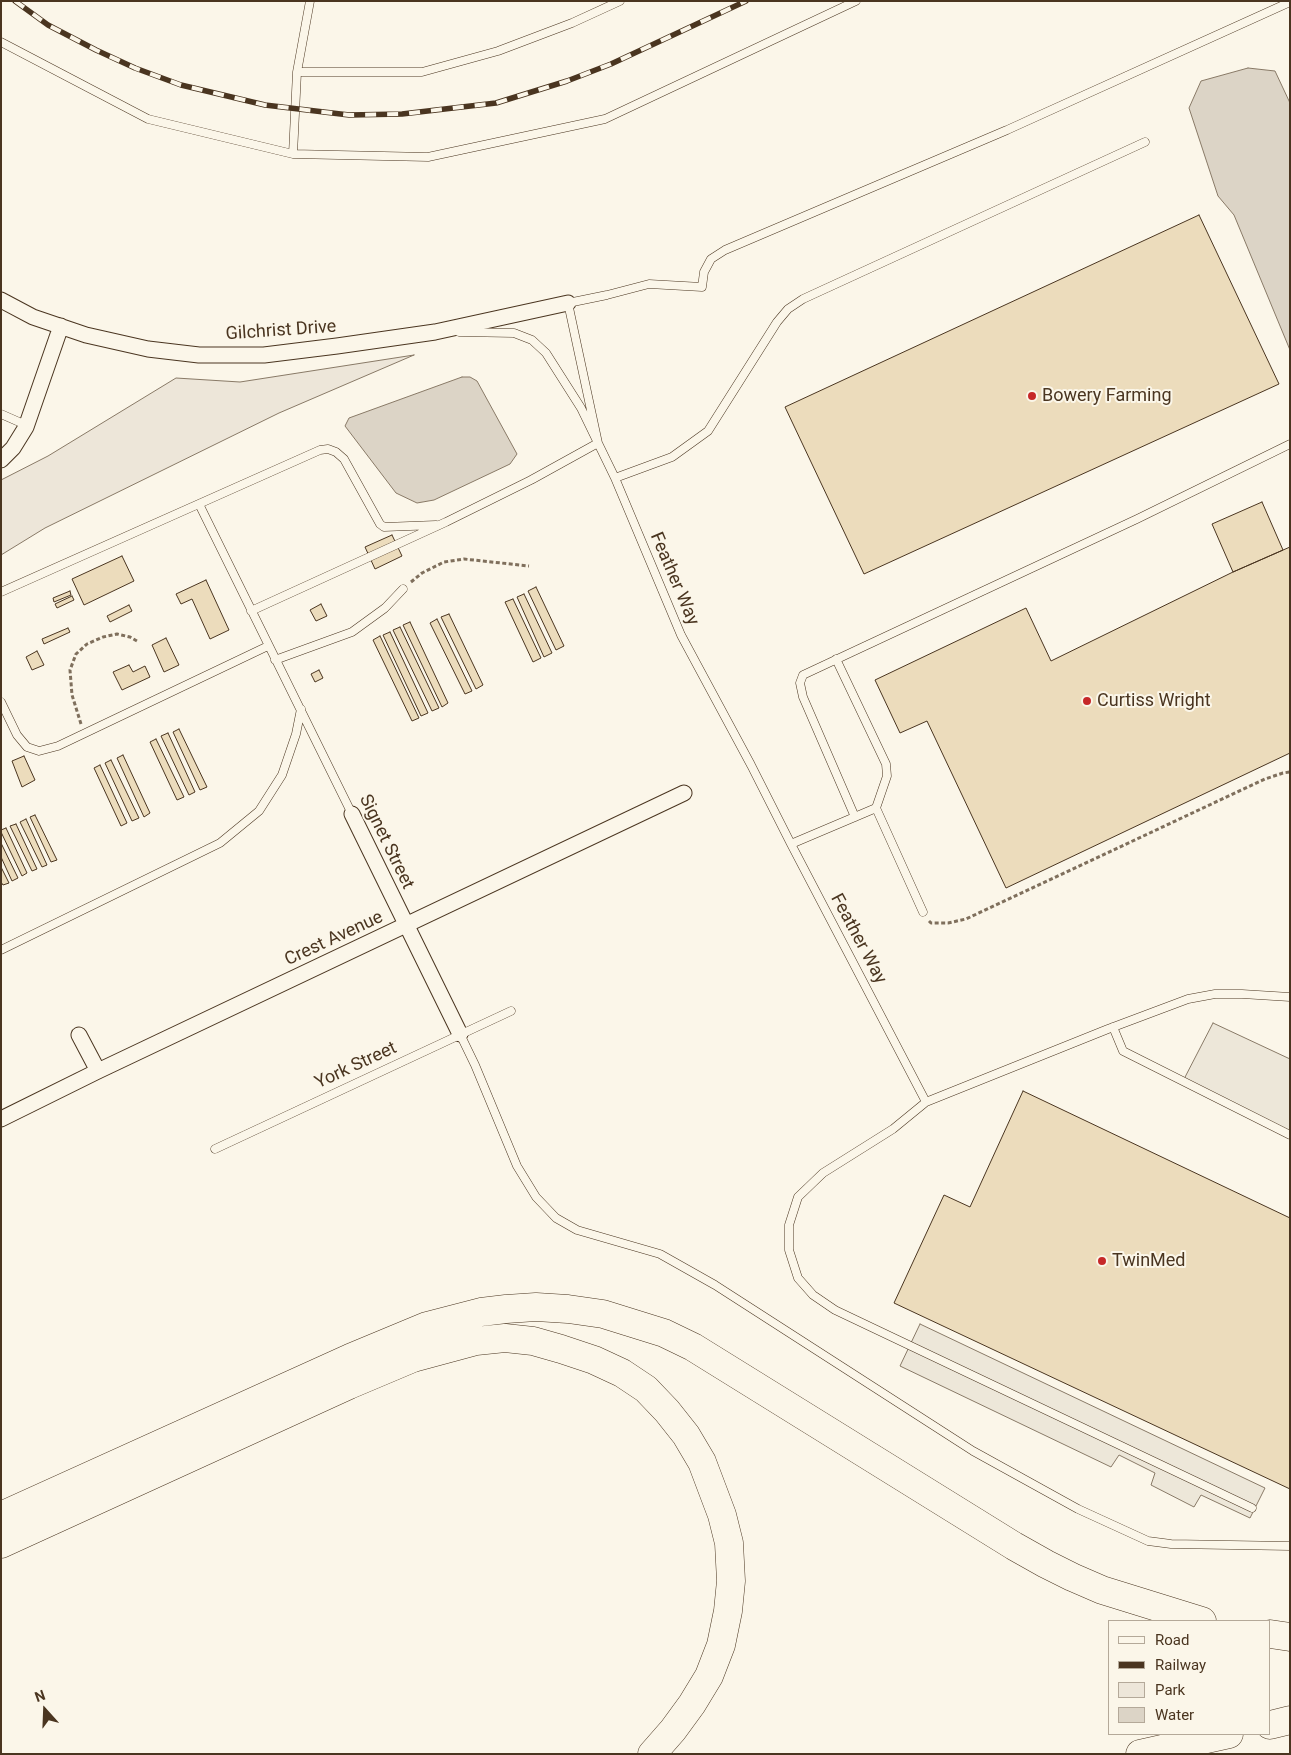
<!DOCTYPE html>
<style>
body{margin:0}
#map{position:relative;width:1291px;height:1755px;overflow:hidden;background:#fbf6e9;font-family:Roboto,sans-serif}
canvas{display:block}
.frame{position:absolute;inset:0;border:2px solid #4a3520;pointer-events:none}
.legend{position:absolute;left:1108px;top:1620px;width:162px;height:115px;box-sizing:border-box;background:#fbf6e9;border:1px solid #b4a999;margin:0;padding:6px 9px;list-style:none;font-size:15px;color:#4a3520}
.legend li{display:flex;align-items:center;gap:10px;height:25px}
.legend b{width:25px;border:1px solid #b4a999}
.north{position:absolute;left:20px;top:1685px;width:50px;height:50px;-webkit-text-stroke:4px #fbf6e9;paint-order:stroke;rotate:340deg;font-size:14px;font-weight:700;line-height:20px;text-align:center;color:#4a3520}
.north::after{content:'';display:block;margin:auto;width:18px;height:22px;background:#4a3520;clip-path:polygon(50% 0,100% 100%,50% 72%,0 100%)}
</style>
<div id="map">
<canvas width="1291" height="1755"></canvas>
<div class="frame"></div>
<ul class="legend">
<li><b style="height:6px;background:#fbf6e9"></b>Road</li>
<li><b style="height:6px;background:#4a3520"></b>Railway</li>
<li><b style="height:14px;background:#ede6d9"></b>Park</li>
<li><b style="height:14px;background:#dcd4c6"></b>Water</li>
</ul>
<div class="north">N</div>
</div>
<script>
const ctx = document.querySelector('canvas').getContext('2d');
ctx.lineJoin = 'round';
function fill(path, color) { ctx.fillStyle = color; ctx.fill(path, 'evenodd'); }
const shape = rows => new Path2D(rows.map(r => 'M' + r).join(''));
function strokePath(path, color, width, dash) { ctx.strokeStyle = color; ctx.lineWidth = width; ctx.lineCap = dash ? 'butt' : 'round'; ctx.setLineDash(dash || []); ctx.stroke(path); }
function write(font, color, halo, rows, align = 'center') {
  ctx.font = font + ' Roboto,sans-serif'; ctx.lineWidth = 4; ctx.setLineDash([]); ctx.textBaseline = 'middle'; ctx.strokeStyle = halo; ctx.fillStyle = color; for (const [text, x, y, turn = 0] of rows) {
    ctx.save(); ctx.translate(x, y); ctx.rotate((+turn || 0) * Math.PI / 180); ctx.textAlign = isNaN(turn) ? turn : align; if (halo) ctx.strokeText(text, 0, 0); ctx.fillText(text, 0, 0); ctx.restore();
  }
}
const green = shape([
 [414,355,279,413,45,528,1,555,1,480,48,456,176,378,240,382,414,355]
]);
const parking = shape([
 [1213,1023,1290,1059,1290,1135,1183,1081,1213,1023],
 [920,1324,1265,1488,1250,1518,1201,1495,1194,1507,1151,1485,1155,1473,1119,1455,1111,1467,900,1366,920,1324]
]);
const water = shape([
 [1248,68,1275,71,1290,103,1290,350,1234,215,1218,196,1189,108,1201,81,1248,68],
 [462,377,470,377,477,381,517,454,510,464,434,500,417,503,396,493,345,426,349,418,462,377]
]);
const building = shape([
 [1199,215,1279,384,864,574,785,407,1199,215],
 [1262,502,1283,550,1233,572,1212,524,1262,502],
 [392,535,402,556,375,569,365,547,392,535],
 [1290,547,1290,753,1006,888,927,721,900,733,875,680,1026,608,1051,661,1233,572,1290,547],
 [122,556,134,581,84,605,72,579,122,556],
 [206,580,229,630,210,639,192,599,181,604,176,594,206,580],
 [536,587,564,646,556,650,528,591,536,587],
 [70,591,71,595,54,602,53,598,70,591],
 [524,594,552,653,544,657,517,597,524,594],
 [72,596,74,600,57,608,55,604,72,596],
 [513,599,541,658,533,662,505,602,513,599],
 [321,604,327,616,316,621,310,610,321,604],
 [129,605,132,611,110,622,107,616,129,605],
 [449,614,483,685,476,689,441,617,449,614],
 [437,619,472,691,465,694,430,623,437,619],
 [410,622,448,703,442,707,403,625,410,622],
 [400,627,439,708,432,711,393,630,400,627],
 [68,628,70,632,44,644,42,639,68,628],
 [390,632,428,713,421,716,383,635,390,632],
 [380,636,419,718,412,721,373,640,380,636],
 [166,638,179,665,164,672,152,645,166,638],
 [37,651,44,665,32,670,26,657,37,651],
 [129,665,133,672,145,666,150,677,122,690,113,672,129,665],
 [319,670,323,678,315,682,311,674,319,670],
 [179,729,207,787,200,790,173,732,179,729],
 [168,733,195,792,189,795,161,736,168,733],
 [156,739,184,797,177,800,150,742,156,739],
 [123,755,150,813,144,817,117,758,123,755],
 [24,756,35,780,22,787,12,761,24,756],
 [111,760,139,818,132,821,105,763,111,760],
 [100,765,127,823,121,826,94,768,100,765],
 [35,815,57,860,51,862,30,817,35,815],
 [26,819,47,865,42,867,20,822,26,819],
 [16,824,37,869,32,871,10,826,16,824],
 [6,828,27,873,22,876,1,832,1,830,6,828],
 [1,843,18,878,12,881,1,857,1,843],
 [1,867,9,883,3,885,1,882,1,867],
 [1023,1091,1290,1218,1290,1489,894,1303,944,1195,970,1207,1023,1091]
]);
const path = shape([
 [411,582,422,573,444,562,464,559,529,566],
 [81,724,72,695,70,670,76,654,87,644,103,637,117,634,130,637,137,641],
 [929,921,931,923,948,923,966,919,1265,779,1283,773,1290,772]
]);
const service = shape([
 [1290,2,1007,130,725,250,711,259,704,272,702,287,649,284,607,295,568,303,598,443,615,478,681,635,751,765,791,844,926,1102,1108,1029,1188,999,1215,994,1242,994,1290,997],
 [1,42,148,119,293,154,428,157,605,119,856,1],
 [297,72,422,72,498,51,572,23,620,1],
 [293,154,297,72,310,1],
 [1,414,26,425],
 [615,478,672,457,708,431,777,322,788,309,803,299,1145,142],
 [199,504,352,814],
 [1,592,320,450,328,449,336,452,344,459,380,524,384,527,436,525],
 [251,611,446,522,531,480,598,443,581,408,546,353,532,340,514,333,459,332],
 [836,659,886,764,887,776,876,808],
 [275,660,352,632,385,608,403,589],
 [1,702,17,735,27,747,39,751,58,746,268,646],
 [855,817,803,697,800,683,803,675,1137,519,1290,444],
 [791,844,876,808,923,912],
 [1,950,220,843,259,811,282,775,296,734,301,709],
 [1113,1027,1123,1051,1290,1135],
 [460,1034,475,1065,517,1166,536,1197,556,1218,577,1230,660,1254,715,1285,973,1451,1078,1509,1148,1541,1171,1544,1290,1546],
 [926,1102,893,1129,823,1173,798,1197,789,1225,789,1250,798,1278,813,1295,835,1310,1252,1508],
 [215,1149,511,1011]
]);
const minor = shape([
 [1,300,33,317,86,335,148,349,199,355,264,355,337,346,435,332,568,303],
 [1,460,13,448,26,427,61,326],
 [352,814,460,1034],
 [79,1035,98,1071],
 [1,1119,98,1071,684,793]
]);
const motorway = shape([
 [1,1516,350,1358,427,1326,481,1312,506,1309,536,1307,568,1309,603,1314,664,1333,693,1347,1014,1546,1046,1564,1072,1577,1102,1590,1202,1621],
 [1,1544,349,1385,413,1358,476,1341,505,1338,533,1341,561,1349,594,1360,622,1373,646,1389,667,1411,686,1435,702,1462,722,1515,729,1543,731,1581,728,1611,721,1645,709,1676,692,1704,673,1730,652,1754],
 [1270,1634,1290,1637],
 [1270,1725,1290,1720],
 [1140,1754,1229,1734]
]);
const rail = shape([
 [15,1,48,25,96,50,135,68,181,85,265,105,349,115,402,114,496,103,567,81,611,64,746,1]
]);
const markers = [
 [1032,396,5,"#c62828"],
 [1087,701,5,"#c62828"],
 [1102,1261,5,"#c62828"]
];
const streetNames = [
 ["Gilchrist Drive",281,331,-4],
 ["Feather Way",674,579,67],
 ["Signet Street",386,842,64],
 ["Crest Avenue",334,939,-25],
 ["Feather Way",858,939,62],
 ["York Street",356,1066,-25]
];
const poiNames = [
 ["Bowery Farming",1042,396],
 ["Curtiss Wright",1097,701],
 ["TwinMed",1112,1261]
];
fill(green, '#ede6d9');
strokePath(green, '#887966', 1);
fill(parking, '#ede7d9');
strokePath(parking, '#887966', 1);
fill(water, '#dcd4c6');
strokePath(water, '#887966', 1);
fill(building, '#ecdcbc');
strokePath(building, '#4a3520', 1);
strokePath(service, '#4a3520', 9);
strokePath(minor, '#4a3520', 17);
strokePath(motorway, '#4a3520', 29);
strokePath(path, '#7f6f5c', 3, [4, 2.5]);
strokePath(service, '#fbf6e9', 8);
strokePath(minor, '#fbf6e9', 15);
strokePath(motorway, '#fbf6e9', 28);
strokePath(rail, '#4a3520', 5.5);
strokePath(rail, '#fbf6e9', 4, [11]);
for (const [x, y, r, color] of markers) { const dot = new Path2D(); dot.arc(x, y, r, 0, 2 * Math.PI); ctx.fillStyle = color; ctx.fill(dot); strokePath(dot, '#fbf6e9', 2); }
write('18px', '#4a3520', '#fbf6e9', streetNames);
write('18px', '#4a3520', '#fbf6e9', poiNames, 'left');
</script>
